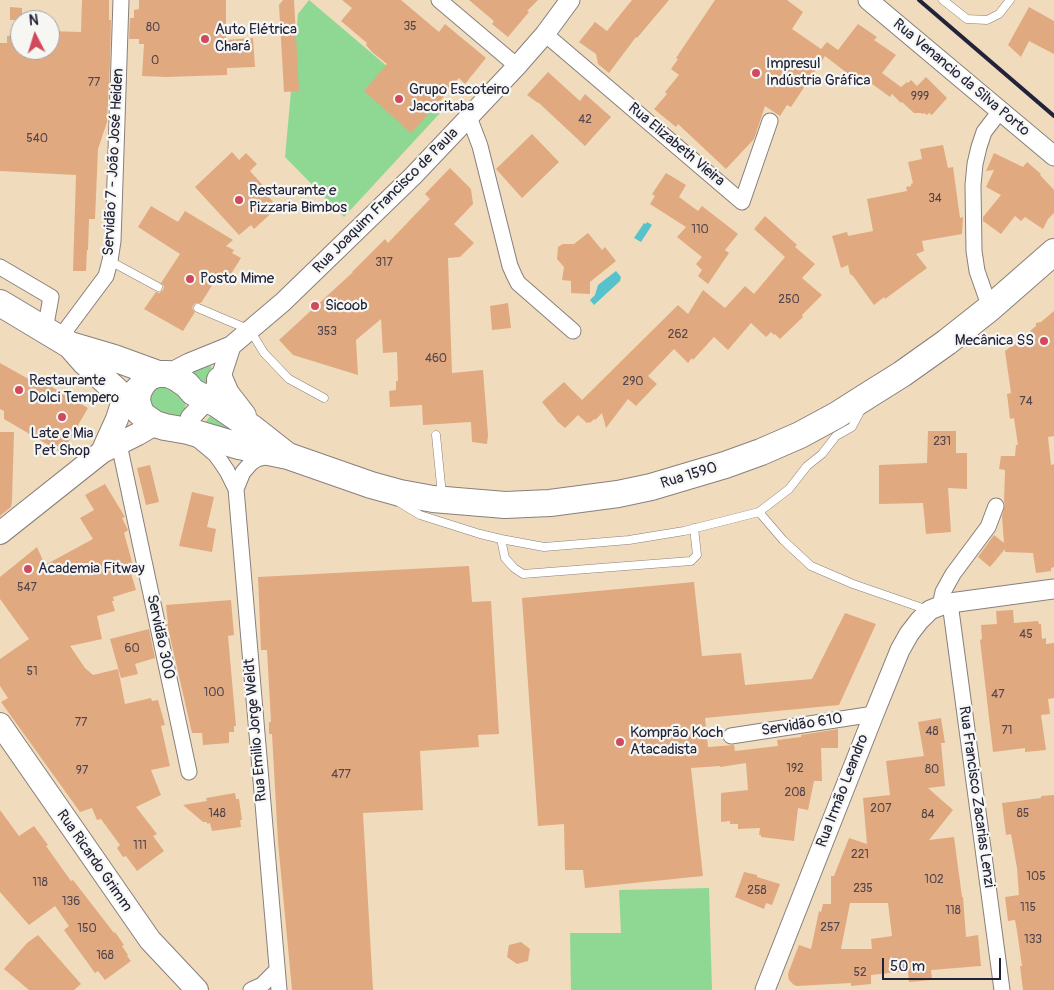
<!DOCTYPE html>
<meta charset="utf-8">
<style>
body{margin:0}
#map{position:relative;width:1054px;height:990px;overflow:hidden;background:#f0dcbc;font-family:Pangolin,sans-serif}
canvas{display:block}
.north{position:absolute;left:10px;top:10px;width:50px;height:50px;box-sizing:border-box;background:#f6f6f2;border:1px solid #a1a1a9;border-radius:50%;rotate:355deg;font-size:14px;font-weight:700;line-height:20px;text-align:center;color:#22223b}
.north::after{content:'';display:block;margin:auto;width:18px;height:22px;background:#d1495b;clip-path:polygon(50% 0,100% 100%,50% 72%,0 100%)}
.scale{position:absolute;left:882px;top:958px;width:119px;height:22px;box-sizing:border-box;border:2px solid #22223b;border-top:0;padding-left:6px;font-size:15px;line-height:18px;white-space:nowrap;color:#22223b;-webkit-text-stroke:4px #f6f6f2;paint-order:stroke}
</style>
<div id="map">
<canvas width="1054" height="990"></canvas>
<div class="north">N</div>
<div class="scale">50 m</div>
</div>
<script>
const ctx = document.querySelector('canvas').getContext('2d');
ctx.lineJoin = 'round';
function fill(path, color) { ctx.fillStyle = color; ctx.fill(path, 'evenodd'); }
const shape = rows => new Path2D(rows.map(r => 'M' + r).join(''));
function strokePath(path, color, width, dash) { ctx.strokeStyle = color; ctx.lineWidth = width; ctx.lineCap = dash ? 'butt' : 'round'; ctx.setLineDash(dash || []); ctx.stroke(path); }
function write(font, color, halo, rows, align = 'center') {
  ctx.font = font + ' Pangolin,sans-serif'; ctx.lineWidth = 4.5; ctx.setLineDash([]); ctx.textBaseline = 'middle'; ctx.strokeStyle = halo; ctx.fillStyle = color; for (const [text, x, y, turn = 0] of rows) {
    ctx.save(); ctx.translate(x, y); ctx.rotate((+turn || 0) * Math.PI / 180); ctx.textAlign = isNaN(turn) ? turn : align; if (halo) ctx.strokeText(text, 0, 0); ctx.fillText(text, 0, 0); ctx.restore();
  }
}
const green = shape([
 [309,0,441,112,344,217,285,157,298,14],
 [207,365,211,366,212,369,208,380,207,383,203,384,193,372,193,370],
 [165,383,186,400,185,410,182,415,177,418,154,416,148,393],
 [211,415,241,435,202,426],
 [709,888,712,990,571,990,570,933,621,933,619,890]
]);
const water = shape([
 [647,222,652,225,641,242,634,238,644,223,646,224],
 [616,271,621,277,620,281,594,305,590,300,595,295,598,285]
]);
const building = shape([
 [82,0,109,0,109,20,111,20,110,62,107,122,98,149,95,219,89,219,88,250,87,250,86,271,73,271,76,175,0,171,0,43,7,43,7,36,20,34,20,50,50,50,50,31,81,32],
 [139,0,226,0,226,40,253,38,255,67,227,68,227,75,167,77,142,76,144,44,139,44,139,39,129,39,130,18,134,18,134,10,139,9],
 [283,0,294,0,299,91,284,92,279,5],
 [342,0,401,0,439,32,445,24,486,58,465,84,459,78,437,105,411,133,364,91,387,64,372,52,366,45,367,43,341,21,352,8],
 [469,0,538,0,527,11,529,12,508,37,492,24,494,21],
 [632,0,669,0,637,38,636,37,609,73,598,64,596,54,579,42,595,22,607,31],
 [715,0,787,0,803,12,792,29,821,49,827,42,838,50,858,24,877,37,874,40,896,55,882,73,901,87,907,82,908,83,911,80,917,86,926,77,947,98,932,115,929,113,927,115,924,113,922,114,921,113,914,113,902,102,901,103,892,94,890,97,860,75,856,80,825,56,791,107,787,105,780,116,765,106,754,139,726,169,678,124,676,127,654,109,667,94,665,92,679,75,671,69,678,59,676,58],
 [10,7,22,8,22,20,10,20],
 [1029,7,1054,21,1054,54,1029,41,1021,57,1008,45],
 [548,72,580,101,585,94,611,117,585,146,539,103,538,103,527,95],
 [532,134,559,162,522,198,496,169],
 [943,145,948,168,953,167,960,218,963,217,962,234,922,241,924,251,916,254,927,268,885,299,884,297,874,305,853,276,850,274,848,265,841,268,832,236,847,232,848,236,873,231,867,199,907,191,906,187,911,186,911,184,913,183,908,162,922,159,920,149],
 [232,152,239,160,246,153,257,164,250,171,268,191,265,193,278,207,254,229,251,225,239,235,195,187],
 [994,153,1023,167,1027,162,1041,174,1040,175,1054,190,1054,213,1048,219,1043,229,1025,217,1021,221,1015,216,1001,234,983,221,983,217,1001,195,986,187,994,170,986,171],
 [450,168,471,189,473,204,454,224,474,243,460,257,448,258,452,373,483,370,488,435,487,444,472,442,471,422,423,425,422,405,390,407,389,391,396,390,396,381,398,381,397,352,383,353,381,319,356,340,358,375,293,355,279,340,353,272,352,272,385,239,388,243,430,199,425,194],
 [666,173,686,185,679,197,698,211,702,206,738,234,725,250,729,253,708,284,698,276,702,270,696,264,702,257,677,237,686,227,650,204,655,196,652,194],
 [151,206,178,222,185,211,233,240,226,246,234,250,232,253,241,258,226,282,218,276,201,303,197,303,194,304,192,308,195,312,183,331,144,309,156,292,159,293,163,290,164,286,161,283,180,254,138,227],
 [765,216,797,245,795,247,815,264,802,278,822,295,802,315,803,317,780,339,775,334,774,335,771,332,766,337,751,323,728,350,714,337,693,360,692,358,688,363,674,349,648,376,657,384,636,406,628,399,606,428,602,413,595,420,594,419,590,423,589,422,587,423,578,415,565,428,558,422,542,402,564,382,582,400,678,305,688,314,703,290,725,308,745,286,754,294,785,257,754,229],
 [588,233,602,250,605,247,616,261,590,282,590,294,571,293,571,281,562,280,564,267,557,259,558,247,563,244,574,244],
 [508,303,511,328,492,330,490,306],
 [1054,311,1054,436,1048,437,1051,465,1054,464,1054,567,1051,568,1051,571,1036,573,1033,553,1005,552,1005,549,990,567,978,557,994,535,1004,543,1002,516,1005,505,1004,501,1005,470,999,469,1001,456,1015,456,1016,445,1018,445,1014,418,1010,419,1007,394,1011,393,1005,351,1022,338,1030,336,1030,331,1036,326,1036,323,1041,322],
 [0,363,34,382,36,378,88,408,62,453,4,419,4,411,0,409],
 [928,431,956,431,956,453,967,453,967,489,948,488,951,532,926,534,923,503,879,504,879,465,927,463],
 [0,432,14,432,12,501,11,507,0,516],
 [150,465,159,502,146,505,137,468],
 [105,484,125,517,122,518,128,530,124,533,134,569,130,570,136,590,113,597,114,601,112,601,115,611,97,616,102,639,70,646,85,668,93,675,118,669,125,704,151,698,152,701,158,700,165,725,161,726,170,766,151,770,161,795,136,807,157,834,153,836,164,851,137,871,126,856,123,857,117,848,120,845,101,819,97,820,92,808,80,812,1,702,8,698,0,686,0,659,29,639,0,599,0,577,37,547,45,565,93,539,80,518,94,510,85,495],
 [192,492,214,497,207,527,216,529,212,552,179,546],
 [469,566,472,602,491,601,499,734,478,735,479,747,420,751,423,810,363,813,373,990,292,990,278,842,272,734,269,734,269,722,271,722,267,650,261,650,258,577],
 [694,582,702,656,741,653,745,685,812,679,845,613,876,624,839,705,705,718,708,747,734,745,735,751,778,746,777,740,801,737,801,735,838,729,838,748,821,748,822,781,814,781,808,810,798,808,794,841,761,837,761,835,759,835,760,828,738,829,738,824,730,824,730,821,721,822,721,793,748,790,746,763,720,767,720,766,691,768,703,876,585,888,583,870,565,870,564,824,538,826,522,598],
 [231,600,234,635,228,636,236,726,234,726,234,732,229,732,229,743,203,745,202,733,192,733,167,624,168,624,166,605],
 [1013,610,1014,623,1038,621,1039,624,1041,624,1042,639,1046,638,1046,644,1054,643,1054,698,1048,699,1050,714,1041,715,1046,750,1025,752,1025,748,993,752,980,640,982,639,981,625,997,624,996,611],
 [149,629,155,658,135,664,138,674,121,678,110,639],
 [941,718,945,743,941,743,945,786,928,788,953,810,929,840,954,837,962,897,963,897,966,937,978,935,981,966,931,970,932,980,909,982,908,971,871,975,871,984,851,986,851,983,797,986,794,985,789,980,788,975,789,971,799,945,811,949,819,911,821,912,823,904,831,904,831,876,834,876,849,838,867,844,863,798,890,795,886,761,924,756,918,722],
 [850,903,888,903,892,936,871,939,872,949,841,949],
 [235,793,236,799,239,799,242,820,240,820,241,827,212,831,210,823,207,824,207,822,203,822,183,805,207,801,206,798],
 [1054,795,1054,990,1023,990,1020,966,1022,966,1017,931,1015,920,1008,921,1005,897,1019,895,1017,868,1011,834,1006,835,1002,803,1041,798,1041,796],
 [0,810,19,836,34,826,48,845,46,846,71,881,73,880,114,933,115,932,124,945,122,946,128,955,127,956,131,961,105,980,98,971,95,973,64,930,69,926,55,906,29,925,0,892],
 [744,872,757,875,757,877,780,884,772,905,766,903,764,909,735,897],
 [38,935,81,984,74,990,29,990,4,969,27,943],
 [521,942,530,949,528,961,517,964,507,957,509,945]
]);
const service = shape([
 [943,0,967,19,987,20,999,14,1010,0],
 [110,261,158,287],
 [198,308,250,330,264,353,289,379,324,398],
 [436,435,442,495],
 [400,503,420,515,480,534,501,539,544,547,629,540,684,531,759,512,789,489,807,466,822,454,836,436,852,427,861,410],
 [759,512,783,540,811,566,853,584,928,610],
 [501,539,505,558,514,568,523,574,691,561,697,555,694,528]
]);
const minor = shape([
 [439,0,517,66],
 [545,34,742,202,770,121],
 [469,117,480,146,510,266,514,275,518,283,573,331],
 [0,267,51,297,45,330],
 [990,308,977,271,974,251,973,185,975,164,979,147,984,132,1000,111],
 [59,339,106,276,110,261,113,241,121,0],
 [197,439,215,454,221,462,227,471,236,489,279,990],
 [119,444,189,772],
 [236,489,243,472,251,463,257,459,269,456],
 [950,603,1002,990],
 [940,606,943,592,953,574,988,527,996,506],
 [731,736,874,714],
 [251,990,262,985,277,970]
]);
const tertiary = shape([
 [868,0,1054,156],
 [168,374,189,363,231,346,283,302,413,176,469,117,517,66,545,34,570,0],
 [190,418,208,399,214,390,220,380,231,346],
 [765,990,874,714,900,650,909,634,919,621,930,610,940,606,950,603,1054,589]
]);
const secondary = shape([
 [102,452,117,419,122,403,137,388],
 [0,533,102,452,138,434,155,424],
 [0,724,150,940,197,990]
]);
const trunk = shape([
 [0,303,70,345,114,358,158,374],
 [70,345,85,362,145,417,155,424,165,427,188,431,239,446,288,456,371,485,400,493,433,499,505,505,550,503,618,494,651,487,725,465,761,452,800,435,837,415,870,394,902,374,947,342,990,308,1054,252],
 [220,380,226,394,243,416],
 [140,411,137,401,138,392,143,383,149,377,158,374,168,374,177,378,187,385,193,392,217,404,252,428,285,454]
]);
const rail = shape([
 [919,0,1054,116]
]);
const markers = [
 [205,39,5,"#d1495b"],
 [756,73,5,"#d1495b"],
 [399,99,5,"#d1495b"],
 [239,200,5,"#d1495b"],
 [190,279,5,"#d1495b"],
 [315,306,5,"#d1495b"],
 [1044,341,5,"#d1495b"],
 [19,390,5,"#d1495b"],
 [62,417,5,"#d1495b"],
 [28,569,5,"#d1495b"],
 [620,742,5,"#d1495b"]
];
const numberNames = [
 ["35",410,27],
 ["80",153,28],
 ["0",155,61],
 ["77",94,83],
 ["999",920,97],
 ["42",585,120],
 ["540",37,139],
 ["34",935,199],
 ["110",700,230],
 ["317",384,263],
 ["250",789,300],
 ["353",327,332],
 ["262",678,335],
 ["460",436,359],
 ["290",633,382],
 ["74",1026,402],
 ["231",942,442],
 ["547",27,588],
 ["45",1026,635],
 ["60",132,649],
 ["51",32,672],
 ["100",214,693],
 ["47",998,695],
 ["77",81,723],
 ["71",1007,731],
 ["48",932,732],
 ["192",795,769],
 ["80",932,770],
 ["97",82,771],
 ["477",341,775],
 ["208",795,793],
 ["207",881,809],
 ["148",217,814],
 ["85",1023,814],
 ["84",928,815],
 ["111",140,846],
 ["221",860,855],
 ["105",1036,877],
 ["102",934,880],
 ["118",40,883],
 ["235",863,889],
 ["258",757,891],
 ["136",71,902],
 ["115",1028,908],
 ["118",953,911],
 ["257",830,928],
 ["150",87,929],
 ["133",1033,940],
 ["168",105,956],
 ["52",860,973]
];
const poiNames = [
 ["Auto Elétrica",215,30],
 ["Chará",215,47],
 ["Impresul",766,64],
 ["Indústria Gráfica",766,81],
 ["Grupo Escoteiro",409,90],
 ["Jacoritaba",409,107],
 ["Restaurante e",249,191],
 ["Pizzaria Bimbos",249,208],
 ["Posto Mime",200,279],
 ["Sicoob",325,306],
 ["Mecânica SS",1034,341,"right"],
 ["Restaurante",29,381],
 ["Dolci Tempero",29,398],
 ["Late e Mia",62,434,"center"],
 ["Pet Shop",62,451,"center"],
 ["Academia Fitway",38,569],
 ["Komprão Koch",630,733],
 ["Atacadista",630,750]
];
const streetNames = [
 ["Rua Venancio da Silva Porto",961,78,40],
 ["Rua Elizabeth Vieira",676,145,40],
 ["Servidão 7 - João José Heiden",114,162,-87],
 ["Rua Joaquim Francisco de Paula",386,201,-45],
 ["Rua 1590",689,476,-17],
 ["Servidão 300",160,637,78],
 ["Servidão 610",802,725,-9],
 ["Rua Emilio Jorge Weldt",256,730,-95],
 ["Rua Irmão Leandro",843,791,-69],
 ["Rua Francisco Zacarias Lenzi",976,797,82],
 ["Rua Ricardo Grimm",94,861,55]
];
fill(green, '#8fd894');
fill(water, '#55c2cc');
fill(building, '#e0a980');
strokePath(service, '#897f7c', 9);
strokePath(minor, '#897f7c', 17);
strokePath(tertiary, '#897f7c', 21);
strokePath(secondary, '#897f7c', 24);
strokePath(trunk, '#897f7c', 28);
strokePath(service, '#fff', 8);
strokePath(minor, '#fff', 15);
strokePath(tertiary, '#fff', 19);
strokePath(secondary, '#fff', 22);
strokePath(trunk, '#fff', 26);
strokePath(rail, '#22223b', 4);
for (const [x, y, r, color] of markers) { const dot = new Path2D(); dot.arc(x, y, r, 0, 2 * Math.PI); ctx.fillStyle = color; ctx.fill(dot); strokePath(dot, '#f6f6f2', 2); }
write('12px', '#52444c', null, numberNames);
write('15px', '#22223b', '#f6f6f2', poiNames, 'left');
write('15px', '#22223b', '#f6f6f2', streetNames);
</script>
